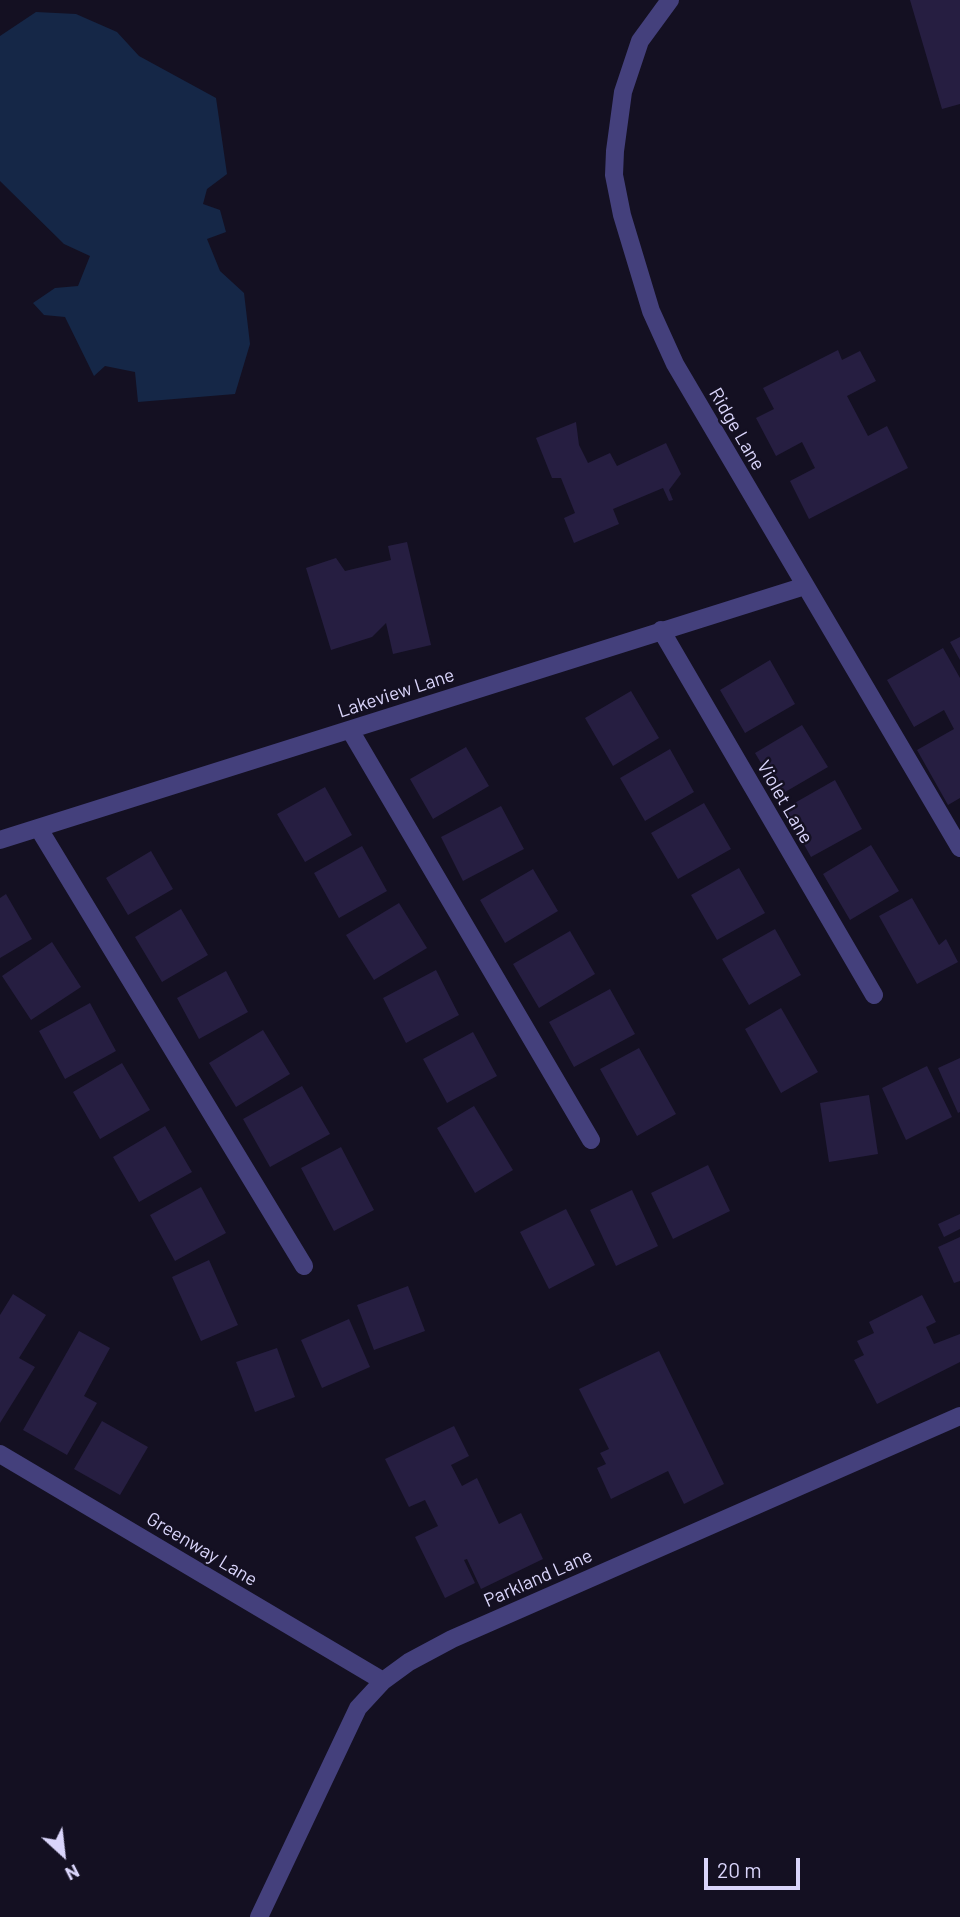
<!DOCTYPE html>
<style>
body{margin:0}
#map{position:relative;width:960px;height:1917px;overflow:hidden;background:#141022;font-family:Barlow,sans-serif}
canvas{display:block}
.north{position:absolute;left:28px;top:1819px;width:70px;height:70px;-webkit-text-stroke:5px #141022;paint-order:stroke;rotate:153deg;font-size:19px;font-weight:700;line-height:28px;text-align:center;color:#dad5fb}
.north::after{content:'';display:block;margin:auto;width:24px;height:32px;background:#dad5fb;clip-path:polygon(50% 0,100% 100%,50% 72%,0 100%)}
.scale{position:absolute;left:704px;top:1858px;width:96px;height:32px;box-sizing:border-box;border:4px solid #dad5fb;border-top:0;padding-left:9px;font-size:21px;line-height:24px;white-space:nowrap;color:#dad5fb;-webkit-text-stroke:5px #141022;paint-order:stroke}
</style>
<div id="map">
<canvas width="960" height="1917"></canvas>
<div class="north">N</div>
<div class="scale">20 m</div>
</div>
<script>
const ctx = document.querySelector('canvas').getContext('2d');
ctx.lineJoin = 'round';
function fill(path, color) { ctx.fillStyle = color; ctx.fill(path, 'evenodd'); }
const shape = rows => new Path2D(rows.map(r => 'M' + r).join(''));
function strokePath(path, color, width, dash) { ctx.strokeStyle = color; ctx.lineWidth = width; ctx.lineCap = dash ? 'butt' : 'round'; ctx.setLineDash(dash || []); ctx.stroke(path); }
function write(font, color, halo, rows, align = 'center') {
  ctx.font = font + ' Barlow,sans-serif'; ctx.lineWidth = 5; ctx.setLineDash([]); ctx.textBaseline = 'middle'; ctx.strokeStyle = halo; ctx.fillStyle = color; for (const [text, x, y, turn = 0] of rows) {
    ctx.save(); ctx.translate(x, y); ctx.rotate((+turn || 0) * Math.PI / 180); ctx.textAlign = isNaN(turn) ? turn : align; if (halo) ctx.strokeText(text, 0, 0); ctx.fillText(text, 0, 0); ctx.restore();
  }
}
const water = shape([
 [36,12,76,14,117,32,139,56,216,98,227,174,207,189,203,204,220,210,226,232,207,239,220,271,244,293,250,344,235,394,138,402,135,372,105,366,94,376,65,317,44,315,33,303,55,288,78,286,90,256,64,244,0,181,0,36]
]);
const building = shape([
 [910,0,960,0,960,104,942,109],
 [838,350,842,360,860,351,876,381,847,396,868,436,887,426,908,468,809,519,790,481,815,468,802,442,776,456,756,418,774,409,763,388],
 [576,422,579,445,588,463,610,453,617,466,666,443,681,474,669,490,673,500,669,501,663,488,613,509,619,524,574,543,564,518,575,513,561,478,552,478,536,438],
 [407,542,431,645,393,654,386,623,372,637,331,650,306,568,336,558,345,571,391,560,388,546],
 [960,637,960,660,950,642],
 [943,648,960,678,960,798,948,805,917,750,954,729,944,710,914,727,887,680],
 [770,660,795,704,745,733,720,690],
 [631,691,659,738,613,766,585,718],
 [802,725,828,767,780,795,755,753],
 [466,747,489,786,433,819,410,779],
 [670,749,694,792,645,821,620,778],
 [835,780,862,829,811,857,784,809],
 [325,787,352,835,305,862,277,814],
 [704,803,731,849,678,879,651,833],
 [501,806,524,849,463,881,441,837],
 [871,845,899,891,850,920,823,874],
 [362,846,387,891,339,918,314,873],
 [151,851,173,889,128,915,106,878],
 [739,868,765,913,717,940,691,895],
 [533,869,558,911,505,943,480,900],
 [6,894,32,939,0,958,0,898],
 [912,898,939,945,946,939,958,962,917,984,879,916],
 [399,903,427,948,374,980,346,935],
 [181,909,208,955,162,982,135,937],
 [775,929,801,975,749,1005,722,959],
 [570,931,595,974,539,1008,513,964],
 [52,942,81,987,31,1020,2,976],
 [436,970,459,1015,406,1043,383,998],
 [226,971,248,1012,199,1039,177,998],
 [610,989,635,1034,574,1067,549,1022],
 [90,1003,116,1051,65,1079,39,1031],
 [781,1008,818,1072,781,1093,745,1029],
 [263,1030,290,1074,236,1107,209,1063],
 [473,1032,497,1076,447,1103,423,1059],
 [639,1048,676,1114,637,1136,600,1069],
 [960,1058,960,1112,958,1113,938,1068],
 [122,1063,150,1110,100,1139,73,1092],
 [927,1066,952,1117,906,1140,882,1088],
 [302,1086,330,1134,270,1167,243,1119],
 [869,1095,878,1154,829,1162,820,1103],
 [474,1106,513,1170,475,1193,437,1128],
 [165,1126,192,1172,139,1202,113,1157],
 [341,1147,374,1210,334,1231,301,1168],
 [708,1165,730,1211,673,1239,651,1193],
 [201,1187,226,1233,175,1261,150,1215],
 [632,1190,658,1246,616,1266,590,1210],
 [566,1209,595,1265,549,1289,520,1232],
 [960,1214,960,1229,944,1237,938,1224],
 [960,1237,960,1281,954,1283,938,1247],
 [209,1260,238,1325,201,1341,172,1277],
 [408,1286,425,1331,374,1350,357,1305],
 [13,1294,46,1315,19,1358,35,1367,0,1423,0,1315],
 [922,1295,936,1322,926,1327,934,1344,960,1334,960,1362,877,1404,854,1360,864,1355,857,1341,874,1333,869,1322],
 [349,1319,370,1367,322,1388,301,1340],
 [79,1331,110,1348,84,1396,97,1403,67,1455,23,1430],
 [277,1348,295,1397,255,1412,236,1362],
 [659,1351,724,1484,684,1504,668,1471,611,1499,597,1468,606,1464,600,1453,609,1449,579,1389],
 [102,1421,148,1447,120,1495,74,1469],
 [454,1426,469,1456,451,1465,462,1486,477,1478,499,1524,521,1513,543,1559,481,1589,467,1559,464,1560,475,1583,445,1598,415,1537,438,1526,425,1500,409,1507,385,1459]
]);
const minor = shape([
 [670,0,640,41,623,92,615,151,614,175,622,215,651,311,675,364,960,848],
 [661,630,874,995],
 [350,730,591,1140],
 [39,829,304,1266],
 [0,840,805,586],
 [0,1454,383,1681],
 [259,1917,358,1708,383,1681,409,1662,452,1639,960,1416]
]);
const streetNames = [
 ["Ridge Lane",737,429,60],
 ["Lakeview Lane",396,693,-18],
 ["Violet Lane",785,802,60],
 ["Greenway Lane",202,1549,31],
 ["Parkland Lane",538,1578,-24]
];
fill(water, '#152747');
fill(building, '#261e41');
strokePath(minor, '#44407c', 18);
write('19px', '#dad5fb', '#141022', streetNames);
</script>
